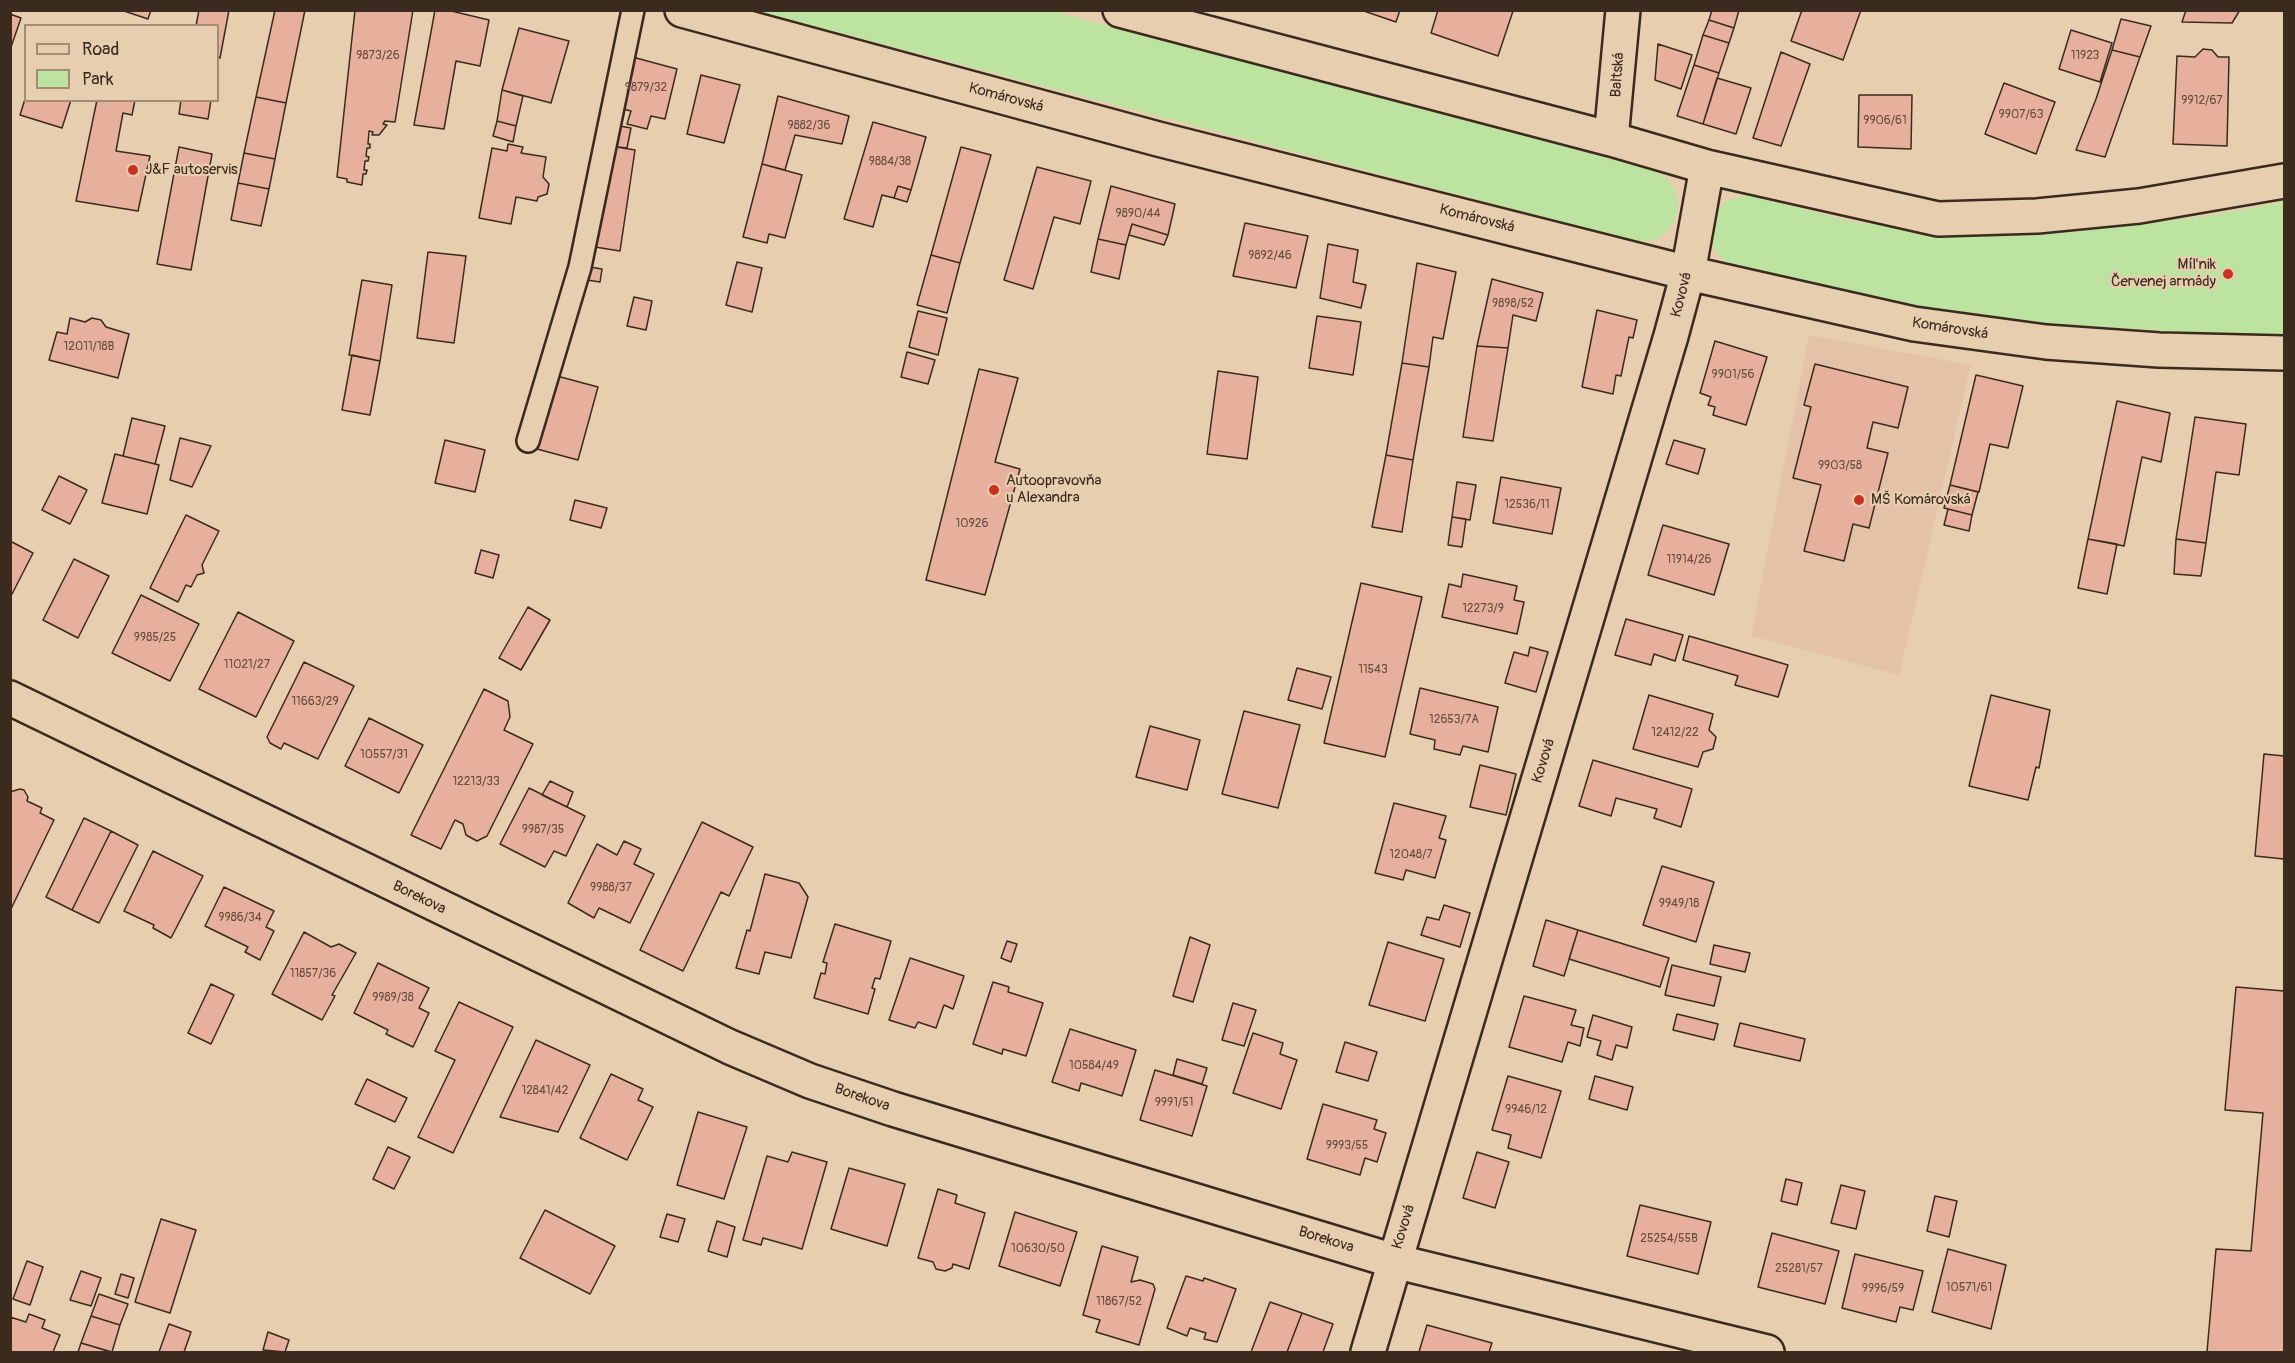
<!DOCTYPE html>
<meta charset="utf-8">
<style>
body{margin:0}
#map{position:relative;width:2295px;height:1363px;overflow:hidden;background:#e7ceaf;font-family:Pangolin,sans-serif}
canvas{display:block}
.frame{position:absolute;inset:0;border:12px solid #3b2a1e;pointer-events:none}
.legend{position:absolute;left:24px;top:24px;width:195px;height:78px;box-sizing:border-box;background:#e7ceaf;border:2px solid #a28c75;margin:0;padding:8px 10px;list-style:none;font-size:18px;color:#3b2a1e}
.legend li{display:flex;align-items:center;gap:12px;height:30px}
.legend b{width:30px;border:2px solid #a28c75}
</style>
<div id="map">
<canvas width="2295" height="1363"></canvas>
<div class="frame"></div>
<ul class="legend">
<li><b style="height:8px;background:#e7ceaf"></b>Road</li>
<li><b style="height:16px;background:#bce39f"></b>Park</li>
</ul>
</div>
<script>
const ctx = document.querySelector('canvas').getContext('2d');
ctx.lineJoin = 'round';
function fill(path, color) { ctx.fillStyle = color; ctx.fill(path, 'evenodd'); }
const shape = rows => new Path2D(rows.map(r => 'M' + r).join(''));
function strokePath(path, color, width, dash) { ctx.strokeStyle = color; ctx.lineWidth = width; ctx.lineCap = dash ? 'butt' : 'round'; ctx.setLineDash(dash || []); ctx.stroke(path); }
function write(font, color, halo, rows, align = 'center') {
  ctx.font = font + ' Pangolin,sans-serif'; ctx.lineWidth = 4.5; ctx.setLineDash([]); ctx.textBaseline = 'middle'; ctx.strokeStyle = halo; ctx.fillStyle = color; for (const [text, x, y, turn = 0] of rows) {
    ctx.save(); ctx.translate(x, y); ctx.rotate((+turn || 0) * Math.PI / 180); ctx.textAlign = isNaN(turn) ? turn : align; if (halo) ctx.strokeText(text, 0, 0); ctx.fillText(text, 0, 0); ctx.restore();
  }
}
const built = shape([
 [1809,335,1971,365,1899,675,1751,636]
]);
const green = shape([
 [757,11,1052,11,1656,171,1666,179,1675,189,1678,201,1677,214,1671,227,1660,237,1649,241,1635,241],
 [1742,196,1752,196,1853,222,2017,236,2200,217,2284,202,2284,337,2034,324,1854,295,1730,264,1720,257,1714,249,1710,238,1711,221,1717,210,1729,200]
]);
const building = shape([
 [121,10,151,10,148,19,121,10],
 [199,10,229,10,220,58,218,58,218,26,196,26,199,10],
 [275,10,305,10,286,103,256,97,275,10],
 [355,10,413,10,395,122,385,121,383,124,387,125,379,135,372,135,373,132,369,131,368,144,370,144,370,148,367,148,366,156,369,157,368,161,365,161,364,170,367,170,366,174,363,174,362,185,347,182,347,179,337,177,355,10],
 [435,10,447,10,489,20,480,66,456,61,444,129,414,125,435,10],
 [1361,10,1400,10,1396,22,1361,10],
 [1438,10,1511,10,1513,11,1498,56,1431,33,1438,10],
 [1712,10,1739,10,1734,28,1709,20,1712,10],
 [1802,10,1861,10,1843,60,1791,41,1802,10],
 [2186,10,2240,10,2232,23,2182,22,2186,10],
 [10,14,21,18,10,50,10,14],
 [2121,19,2151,26,2140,57,2112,50,2121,19],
 [1709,20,1734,28,1729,43,1703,35,1709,20],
 [519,28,569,41,551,103,502,90,519,28],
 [2071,30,2112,43,2100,82,2059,69,2071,30],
 [1703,35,1729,43,1719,73,1694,65,1703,35],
 [1658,44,1692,55,1681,89,1655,80,1658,44],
 [2203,49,2212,50,2218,57,2229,57,2227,146,2173,144,2177,56,2195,57,2203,49],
 [2112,50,2140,57,2105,157,2076,150,2096,99,2112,50],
 [1781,52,1810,64,1781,146,1753,138,1781,52],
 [625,55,677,69,665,119,651,116,647,129,627,124,631,111,615,107,625,55],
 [1694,65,1719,73,1703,124,1677,116,1694,65],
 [701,75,740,85,724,143,687,134,701,75],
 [1717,78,1751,88,1736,134,1703,124,1717,78],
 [2004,83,2055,102,2036,154,1985,134,2004,83],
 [502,90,523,96,516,126,497,121,502,90],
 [1859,95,1912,95,1911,149,1858,147,1859,95],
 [26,96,26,100,71,100,62,128,20,115,26,96],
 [778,96,849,116,842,144,795,135,785,170,762,164,778,96],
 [256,97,286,103,275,159,244,153,256,97],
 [97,100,135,100,132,115,123,113,116,151,150,156,138,211,76,201,97,100],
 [181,100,211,100,208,119,179,114,181,100],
 [497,121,516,126,513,142,493,136,497,121],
 [873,122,926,137,911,190,898,186,894,198,882,195,873,227,844,219,873,122],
 [614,125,631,128,627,148,610,146,614,125],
 [508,144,523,147,521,153,546,157,543,177,549,184,547,194,538,197,537,201,516,197,511,224,479,218,492,148,507,151,508,144],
 [610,146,635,150,620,251,595,247,610,146],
 [179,147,212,154,191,270,157,264,179,147],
 [961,147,991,155,960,263,931,255,961,147],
 [244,153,275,159,269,189,238,183,244,153],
 [762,164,802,175,785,238,769,234,767,243,743,237,762,164],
 [1037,167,1091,181,1080,224,1054,217,1033,289,1004,280,1037,167],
 [238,183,269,189,261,226,231,220,238,183],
 [898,186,911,190,907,202,894,198,898,186],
 [1111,186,1175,204,1168,235,1132,224,1126,245,1098,239,1111,186],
 [1245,223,1308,236,1296,288,1233,276,1245,223],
 [1132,224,1168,235,1164,245,1129,235,1132,224],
 [1098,239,1126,245,1119,279,1091,272,1098,239],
 [1328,244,1358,250,1353,282,1366,285,1361,308,1320,298,1328,244],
 [428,252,466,256,454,343,417,338,428,252],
 [931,255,960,263,947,313,917,305,931,255],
 [737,262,762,268,752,312,726,305,737,262],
 [1417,263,1456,272,1443,339,1433,337,1429,367,1402,363,1417,263],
 [590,267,602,269,600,282,587,280,590,267],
 [1492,279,1543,293,1536,321,1513,315,1508,348,1477,346,1492,279],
 [362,280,392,285,380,361,349,355,362,280],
 [634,297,652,301,646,330,627,326,634,297],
 [1597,310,1637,320,1633,338,1629,337,1621,376,1616,375,1613,394,1582,387,1597,310],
 [918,311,947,318,938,355,909,347,918,311],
 [1317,316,1361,322,1353,375,1309,368,1317,316],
 [70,318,85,322,92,318,101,320,106,327,129,334,118,378,49,360,57,332,67,334,70,318],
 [1715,341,1767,357,1746,425,1713,415,1715,407,1708,405,1711,397,1700,393,1715,341],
 [1477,346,1508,348,1493,441,1463,437,1477,346],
 [907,352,935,360,928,384,901,377,907,352],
 [352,355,380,361,370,415,342,410,352,355],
 [1402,363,1429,367,1413,460,1386,455,1402,363],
 [1815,364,1908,387,1898,428,1873,422,1867,448,1888,453,1869,528,1853,524,1844,561,1804,551,1821,485,1793,478,1811,407,1804,405,1815,364],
 [979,369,1018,378,995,462,1020,469,985,595,926,580,979,369],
 [1218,371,1258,377,1247,459,1207,454,1218,371],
 [1976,375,2023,386,2008,448,1990,444,1979,492,1950,485,1976,375],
 [557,376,598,387,578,460,537,449,557,376],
 [2117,401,2170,413,2161,462,2142,457,2124,546,2088,539,2117,401],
 [2195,417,2246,424,2239,475,2216,472,2206,543,2176,539,2195,417],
 [132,418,165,426,155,464,123,456,132,418],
 [180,438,211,446,192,487,170,480,180,438],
 [445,440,485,450,475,492,435,483,445,440],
 [1674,440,1705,449,1698,474,1666,464,1674,440],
 [115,454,159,465,147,514,102,503,115,454],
 [1386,455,1413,460,1402,532,1372,527,1386,455],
 [59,476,87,490,70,524,42,510,59,476],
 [1501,477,1561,488,1552,534,1493,523,1501,477],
 [1457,482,1476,485,1470,520,1452,517,1457,482],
 [1950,485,1978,492,1972,515,1944,508,1950,485],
 [575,500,607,508,601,528,570,520,575,500],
 [1948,509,1972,515,1969,531,1944,525,1948,509],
 [186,515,219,531,202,565,204,573,197,575,191,587,186,585,178,602,150,588,186,515],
 [1452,517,1466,519,1462,547,1448,545,1452,517],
 [1663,525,1729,544,1714,595,1648,575,1663,525],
 [2088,539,2117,544,2107,594,2078,588,2088,539],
 [2176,539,2206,543,2201,576,2174,574,2176,539],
 [10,541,33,553,10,598,10,541],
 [481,550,499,555,493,578,475,573,481,550],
 [74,559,109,576,78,638,43,620,74,559],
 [1463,574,1517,586,1514,600,1524,602,1517,634,1442,617,1449,584,1461,587,1463,574],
 [1361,583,1422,597,1385,757,1324,743,1361,583],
 [141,595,199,624,170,681,112,653,141,595],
 [528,607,550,620,521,670,499,658,528,607],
 [238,612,294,641,256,717,199,689,238,612],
 [1626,619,1683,635,1675,661,1654,654,1651,665,1615,655,1626,619],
 [1689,636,1788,665,1778,697,1735,685,1738,676,1683,660,1689,636],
 [1530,647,1548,652,1536,692,1505,683,1514,652,1528,656,1530,647],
 [304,662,354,686,318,759,284,743,281,749,270,743,267,737,304,662],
 [1297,668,1331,677,1322,709,1288,700,1297,668],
 [1420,688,1498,707,1488,752,1463,746,1460,755,1434,749,1435,740,1410,734,1420,688],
 [484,689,508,701,510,717,504,730,533,744,487,836,477,841,466,835,463,824,455,820,441,849,411,835,484,689],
 [1649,695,1713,714,1709,730,1716,737,1713,749,1703,752,1698,767,1633,749,1649,695],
 [1991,695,2050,710,2039,768,2036,767,2028,800,1969,786,1991,695],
 [1244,711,1300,725,1278,808,1222,794,1244,711],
 [369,718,423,745,399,793,345,766,369,718],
 [1150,726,1200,740,1187,790,1136,777,1150,726],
 [2264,754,2284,756,2284,859,2255,856,2264,754],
 [1593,760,1692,789,1681,827,1654,818,1657,809,1616,798,1611,816,1579,806,1593,760],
 [1480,765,1516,774,1506,815,1470,807,1480,765],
 [550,781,573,792,567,807,542,795,550,781],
 [529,788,585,816,566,856,554,851,545,867,500,844,529,788],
 [20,789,24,790,28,797,27,801,42,808,40,813,54,820,10,911,10,792,20,789],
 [1394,803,1446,816,1439,838,1446,840,1435,878,1406,870,1403,880,1375,873,1394,803],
 [84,818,111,831,72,910,46,897,84,818],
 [702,822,753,847,729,896,721,892,683,971,640,950,702,822],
 [111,831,138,845,99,923,72,910,111,831],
 [624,841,641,849,634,864,654,874,630,923,599,908,594,918,568,903,597,844,617,855,624,841],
 [153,851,203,876,171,938,153,928,154,925,124,911,153,851],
 [1662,866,1714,882,1696,942,1643,925,1662,866],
 [765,874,799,883,808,897,791,958,765,952,759,974,736,968,747,930,750,931,765,874],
 [224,887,274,911,266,927,274,931,260,960,245,952,248,947,205,926,224,887],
 [1444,905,1470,913,1460,947,1421,935,1427,917,1439,920,1444,905],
 [1546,920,1578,930,1564,976,1533,966,1546,920],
 [835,924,891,941,880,979,875,978,872,988,875,989,868,1014,814,998,821,973,825,974,827,963,823,962,835,924],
 [1578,930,1669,958,1660,987,1569,959,1578,930],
 [304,932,331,947,339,944,356,953,332,995,335,996,322,1020,272,994,304,932],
 [1190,937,1210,945,1193,1002,1173,996,1190,937],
 [1007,941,1017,944,1011,962,1001,958,1007,941],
 [1388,942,1444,959,1425,1021,1369,1005,1388,942],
 [1714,945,1750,953,1745,972,1710,964,1714,945],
 [910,958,964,976,953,1009,944,1005,936,1028,918,1022,915,1028,889,1020,910,958],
 [378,963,429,988,419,1008,429,1013,413,1047,386,1034,388,1030,354,1013,378,963],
 [1672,965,1721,977,1714,1006,1665,995,1672,965],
 [993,982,1009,987,1008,992,1043,1003,1026,1056,1003,1049,1002,1054,973,1044,993,982],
 [211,984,234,995,211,1044,188,1033,211,984],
 [2236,987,2284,991,2284,1352,2207,1352,2216,1249,2251,1251,2263,1113,2225,1110,2236,987],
 [1524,996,1576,1010,1571,1025,1584,1028,1580,1046,1568,1042,1562,1062,1509,1047,1524,996],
 [459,1002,513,1027,453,1153,418,1137,455,1060,435,1051,459,1002],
 [1233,1003,1256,1010,1244,1046,1222,1040,1233,1003],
 [1677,1014,1718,1024,1714,1040,1673,1030,1677,1014],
 [1593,1015,1632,1027,1627,1048,1616,1045,1612,1060,1597,1055,1601,1041,1587,1037,1593,1015],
 [1740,1023,1805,1039,1800,1061,1734,1046,1740,1023],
 [1070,1029,1136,1050,1122,1096,1081,1083,1079,1091,1052,1082,1070,1029],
 [1253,1033,1283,1043,1280,1054,1297,1060,1281,1109,1233,1093,1253,1033],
 [536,1040,590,1065,558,1132,500,1117,536,1040],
 [1345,1042,1377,1052,1368,1081,1336,1072,1345,1042],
 [1177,1059,1207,1068,1202,1084,1173,1075,1177,1059],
 [1155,1070,1207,1086,1192,1136,1140,1120,1155,1070],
 [611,1074,643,1089,638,1100,653,1107,627,1160,580,1138,611,1074],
 [1508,1076,1561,1091,1541,1158,1508,1148,1511,1135,1492,1130,1508,1076],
 [1595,1076,1633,1087,1627,1110,1589,1099,1595,1076],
 [367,1079,407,1098,395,1122,355,1104,367,1079],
 [1323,1104,1377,1120,1374,1129,1386,1133,1377,1162,1365,1158,1360,1175,1307,1159,1323,1104],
 [698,1112,747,1127,724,1199,677,1185,698,1112],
 [388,1147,410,1157,394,1189,373,1179,388,1147],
 [792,1152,827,1162,802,1249,763,1238,761,1245,743,1240,767,1156,788,1162,792,1152],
 [1477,1152,1509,1162,1495,1208,1463,1198,1477,1152],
 [849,1168,905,1184,887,1246,831,1229,849,1168],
 [1786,1179,1802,1183,1797,1205,1781,1201,1786,1179],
 [1841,1185,1865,1191,1856,1229,1831,1223,1841,1185],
 [938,1189,957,1195,955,1203,985,1213,969,1269,953,1264,952,1268,945,1271,936,1269,933,1262,918,1258,938,1189],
 [1935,1196,1957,1201,1949,1237,1927,1231,1935,1196],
 [1640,1205,1711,1222,1698,1274,1627,1256,1640,1205],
 [545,1210,615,1246,590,1294,520,1258,545,1210],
 [1015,1212,1077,1232,1060,1286,999,1266,1015,1212],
 [667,1214,685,1219,678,1242,660,1237,667,1214],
 [161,1219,196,1230,170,1313,135,1302,161,1219],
 [717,1221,735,1227,727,1257,708,1251,717,1221],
 [1772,1233,1839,1251,1825,1304,1758,1287,1772,1233],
 [1102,1246,1138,1257,1131,1282,1140,1280,1153,1284,1155,1289,1139,1345,1096,1332,1100,1320,1083,1315,1102,1246],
 [1948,1249,2006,1265,1991,1329,1932,1312,1948,1249],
 [1855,1254,1923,1271,1913,1310,1900,1307,1896,1322,1842,1308,1855,1254],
 [27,1261,43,1267,30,1305,13,1299,27,1261],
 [81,1271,101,1278,91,1306,70,1300,81,1271],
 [121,1274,134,1278,128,1298,115,1294,121,1274],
 [1186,1276,1203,1281,1204,1278,1236,1289,1217,1342,1204,1339,1206,1333,1190,1328,1187,1336,1167,1328,1186,1276],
 [99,1294,128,1304,120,1325,91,1316,99,1294],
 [1270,1302,1302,1313,1287,1352,1251,1352,1270,1302],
 [1302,1313,1333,1324,1323,1352,1287,1352,1302,1313],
 [29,1314,45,1320,42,1328,60,1335,53,1352,10,1352,10,1317,26,1322,29,1314],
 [91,1316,120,1325,112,1352,81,1343,91,1316],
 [169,1324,191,1332,184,1352,159,1352,169,1324],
 [1427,1325,1492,1343,1489,1352,1419,1352,1427,1325],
 [268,1332,289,1340,285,1352,263,1350,268,1332],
 [81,1343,111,1352,78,1352,81,1343]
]);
const lane = shape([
 [528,441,580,267,633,10]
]);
const street = shape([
 [682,10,1158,139,1688,273,1914,324,2046,342,2159,350,2284,353],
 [1120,10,1611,139,1707,167,1938,219,2037,216,2139,206,2284,181],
 [1611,139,1623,10],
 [10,698,730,1047,810,1081,893,1109,1394,1261,1767,1352],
 [1368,1352,1671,336,1688,273,1707,167]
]);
const markers = [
 [133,170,6,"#c8321e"],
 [2228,274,6,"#c8321e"],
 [994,490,6,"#c8321e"],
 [1859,500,6,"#c8321e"]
];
const numberNames = [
 ["9873/26",378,56],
 ["11923",2085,56],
 ["9879/32",646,88],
 ["9912/67",2202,101],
 ["9907/63",2021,115],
 ["9906/61",1885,121],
 ["9882/36",809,126],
 ["9884/38",890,162],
 ["9890/44",1138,214],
 ["9892/46",1270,256],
 ["9898/52",1513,304],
 ["12011/18B",89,347],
 ["9901/56",1733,375],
 ["9903/58",1840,466],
 ["12536/11",1527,505],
 ["10926",972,524],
 ["11914/26",1689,560],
 ["12273/9",1483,609],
 ["9985/25",155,638],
 ["11021/27",247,665],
 ["11543",1373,670],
 ["11663/29",315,702],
 ["12653/7A",1454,720],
 ["12412/22",1675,733],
 ["10557/31",384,755],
 ["12213/33",476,782],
 ["9987/35",543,830],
 ["12048/7",1411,855],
 ["9988/37",611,888],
 ["9949/18",1679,904],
 ["9986/34",240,918],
 ["11857/36",313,974],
 ["9989/38",393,998],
 ["10584/49",1094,1066],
 ["12841/42",545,1091],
 ["9991/51",1174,1103],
 ["9946/12",1526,1110],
 ["9993/55",1347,1146],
 ["25254/55B",1669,1239],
 ["10630/50",1038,1249],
 ["25281/57",1799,1269],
 ["10571/61",1969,1288],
 ["9996/59",1883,1289],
 ["11867/52",1119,1302]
];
const streetNames = [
 ["Baltská",1618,75,-86],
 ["Komárovská",1006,98,15],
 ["Komárovská",1477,219,14],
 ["Kovová",1682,295,-76],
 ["Komárovská",1950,329,9],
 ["Kovová",1544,761,-73],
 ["Borekova",419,898,26],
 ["Borekova",862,1098,19],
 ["Kovová",1404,1227,-73],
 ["Borekova",1326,1240,17]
];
const poiNames = [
 ["J&F autoservis",145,170],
 ["Míľnik",2216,265,"right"],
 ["Červenej armády",2216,282,"right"],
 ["Autoopravovňa",1006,481],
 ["u Alexandra",1006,498],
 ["MŠ Komárovská",1871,500]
];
fill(built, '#e4c2a7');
fill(green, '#bce39f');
fill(building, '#e7b09d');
strokePath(building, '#3b2a1e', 1.5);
strokePath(lane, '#3b2a1e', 26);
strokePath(street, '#3b2a1e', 38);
strokePath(lane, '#e7ceaf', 21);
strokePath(street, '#e7ceaf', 33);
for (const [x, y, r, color] of markers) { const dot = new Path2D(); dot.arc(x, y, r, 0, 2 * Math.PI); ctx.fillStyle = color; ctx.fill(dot); strokePath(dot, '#e7ceaf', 2); }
write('12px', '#664c3e', null, numberNames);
write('15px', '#3b2a1e', '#e7ceaf', streetNames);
write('15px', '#3b2a1e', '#e7ceaf', poiNames, 'left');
</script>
